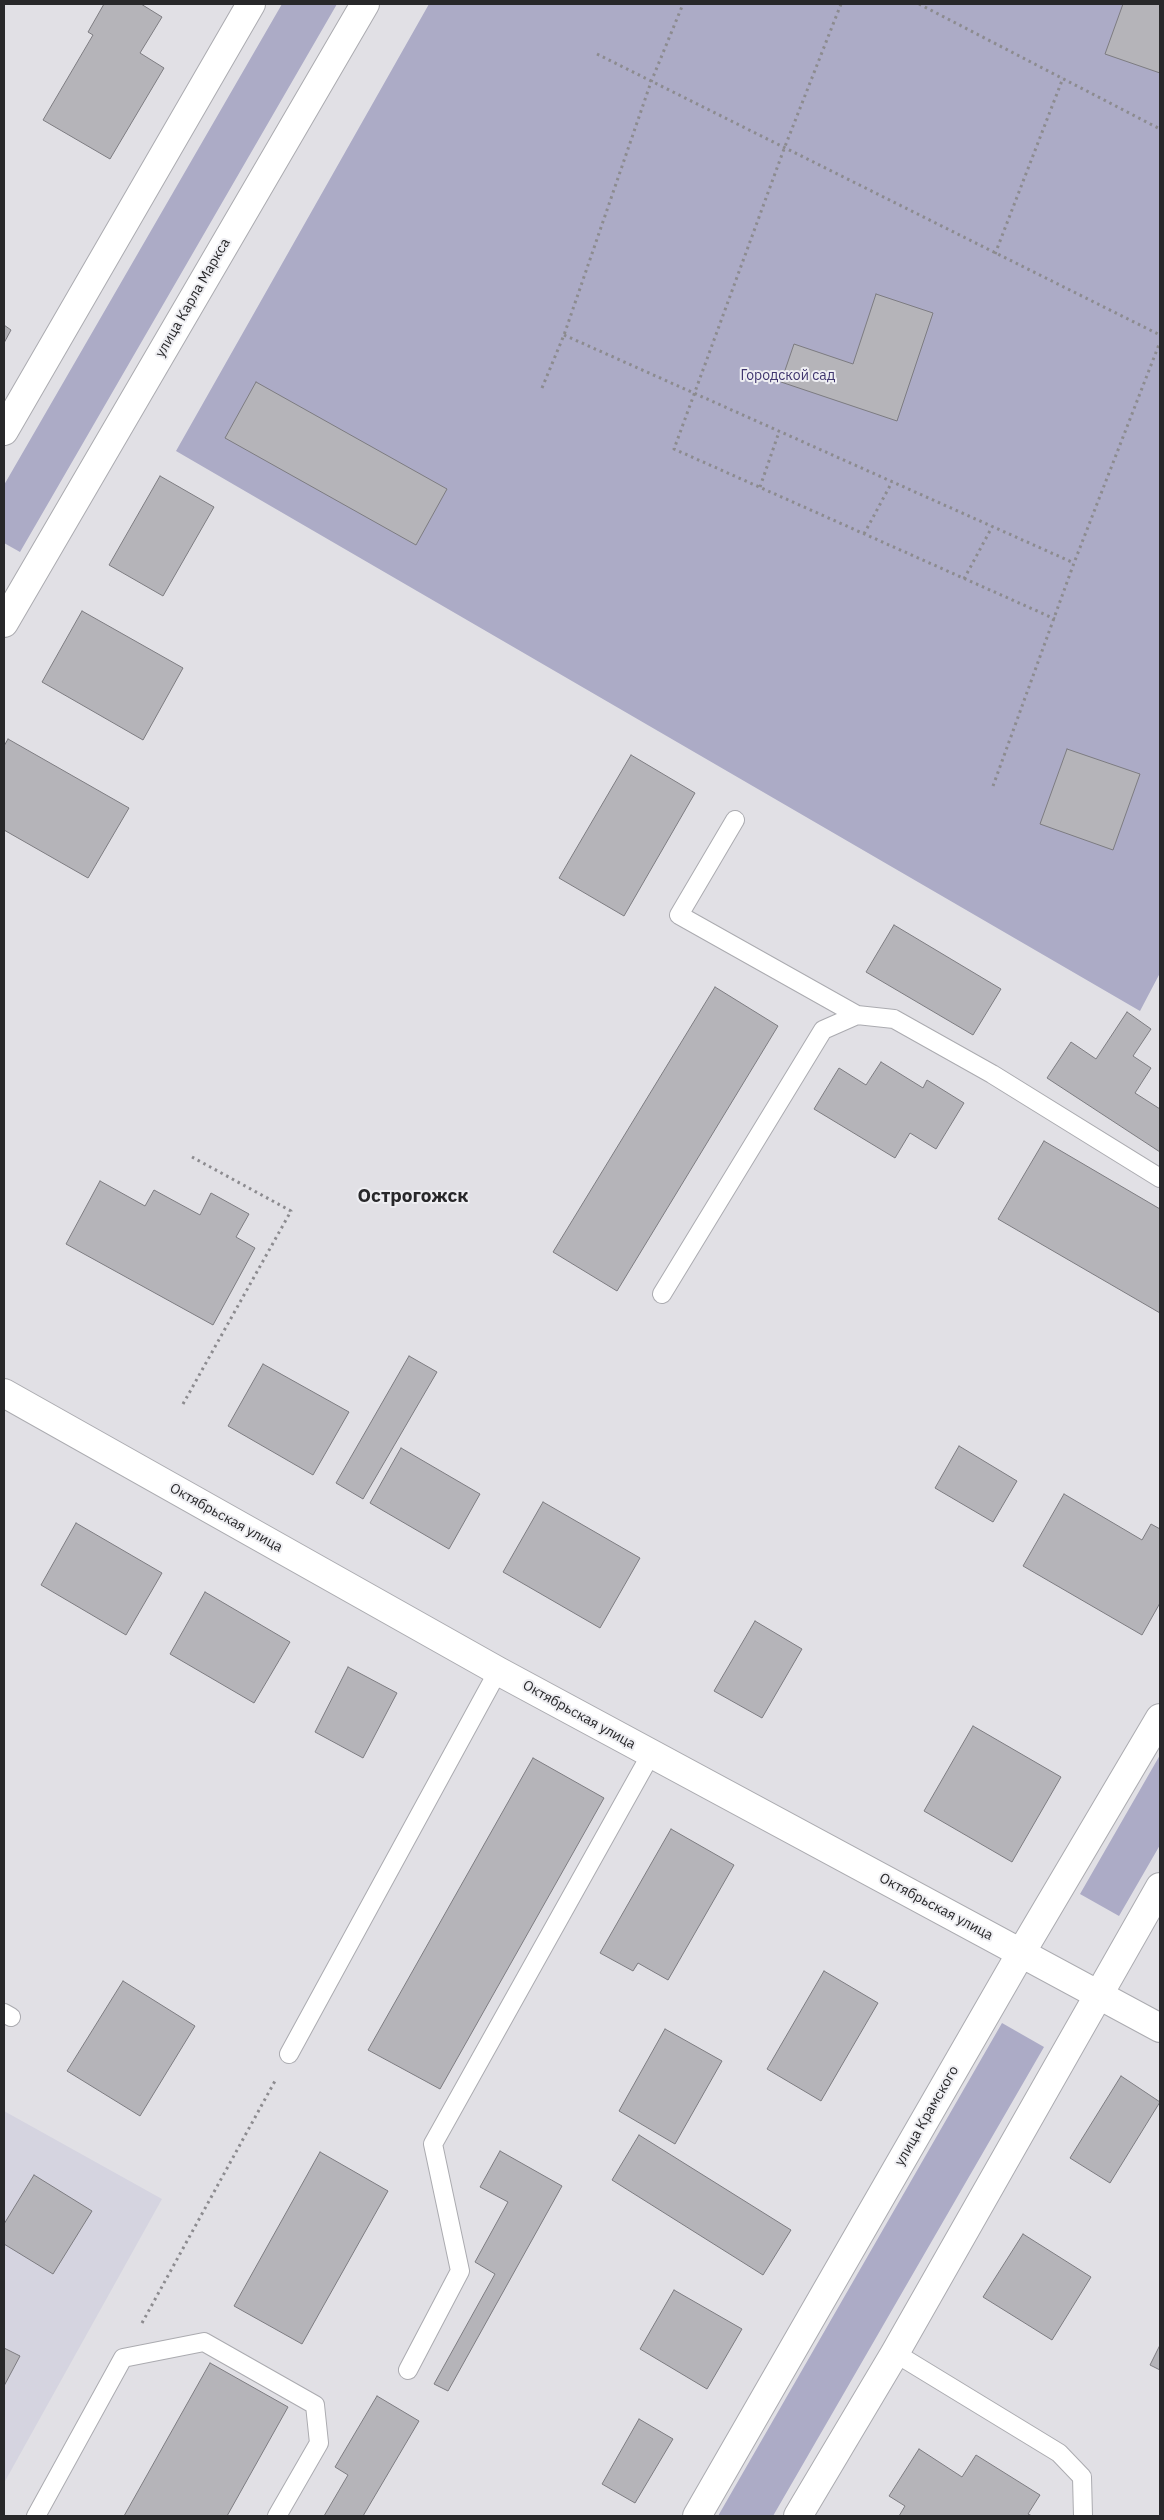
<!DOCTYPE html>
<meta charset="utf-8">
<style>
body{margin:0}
#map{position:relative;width:1164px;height:2520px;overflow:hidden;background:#e1e0e5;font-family:"IBM Plex Sans",sans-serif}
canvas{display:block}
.frame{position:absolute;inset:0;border:5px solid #28282a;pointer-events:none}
</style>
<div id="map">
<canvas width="1164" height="2520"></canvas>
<div class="frame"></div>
</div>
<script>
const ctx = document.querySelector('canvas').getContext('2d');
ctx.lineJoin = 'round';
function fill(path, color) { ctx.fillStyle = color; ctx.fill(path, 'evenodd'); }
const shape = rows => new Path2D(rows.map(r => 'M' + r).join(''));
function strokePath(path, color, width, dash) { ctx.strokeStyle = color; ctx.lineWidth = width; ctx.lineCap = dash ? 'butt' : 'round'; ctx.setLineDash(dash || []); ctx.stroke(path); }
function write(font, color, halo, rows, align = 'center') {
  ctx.font = font + ' "IBM Plex Sans",sans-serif'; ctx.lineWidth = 4; ctx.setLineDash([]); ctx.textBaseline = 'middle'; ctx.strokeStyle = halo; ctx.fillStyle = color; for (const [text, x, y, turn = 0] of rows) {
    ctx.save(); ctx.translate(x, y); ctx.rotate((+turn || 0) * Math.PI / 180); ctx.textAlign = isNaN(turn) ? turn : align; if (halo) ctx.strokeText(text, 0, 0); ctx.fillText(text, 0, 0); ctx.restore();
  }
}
const built = shape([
 [4,2111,162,2199,4,2483]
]);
const green = shape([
 [282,4,337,4,20,552,4,543,4,485],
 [429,4,1160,4,1160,973,1140,1011,176,451],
 [1160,1755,1160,1845,1119,1916,1080,1894],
 [1002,2023,1044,2047,773,2516,718,2516]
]);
const building = shape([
 [104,4,141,4,162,17,140,53,164,68,110,159,43,120,93,35,88,32,104,4],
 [1123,4,1160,4,1160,73,1105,54,1123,4],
 [876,294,933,313,897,421,781,382,794,344,853,364,876,294],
 [4,325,11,330,4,343,4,325],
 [256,382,447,489,416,545,225,438,256,382],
 [160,476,214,507,163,596,109,565,160,476],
 [82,611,183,668,143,740,42,682,82,611],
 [8,739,129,808,88,878,4,830,4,746,8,739],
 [1067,749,1140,774,1113,850,1040,824,1067,749],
 [631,755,695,793,624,916,559,878,631,755],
 [894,925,1001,989,973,1035,866,972,894,925],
 [715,987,778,1026,617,1291,553,1252,715,987],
 [1127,1012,1151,1029,1133,1056,1151,1068,1135,1093,1160,1109,1160,1152,1047,1078,1071,1042,1096,1059,1127,1012],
 [881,1062,923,1088,927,1080,964,1103,936,1149,910,1133,895,1158,814,1109,839,1068,866,1085,881,1062],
 [1044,1141,1160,1209,1160,1313,998,1219,1044,1141],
 [100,1181,145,1206,154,1190,200,1215,211,1193,249,1214,236,1237,255,1248,213,1325,66,1244,100,1181],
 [409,1356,437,1372,363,1499,336,1483,409,1356],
 [263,1364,349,1412,313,1475,228,1426,263,1364],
 [959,1446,1017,1481,993,1522,935,1488,959,1446],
 [401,1448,480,1494,449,1549,370,1503,401,1448],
 [1064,1494,1142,1540,1151,1524,1160,1529,1160,1603,1142,1635,1023,1566,1064,1494],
 [543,1502,640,1558,600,1628,503,1572,543,1502],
 [76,1523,162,1573,126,1635,41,1585,76,1523],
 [205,1592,290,1642,254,1703,170,1654,205,1592],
 [755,1621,802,1649,762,1718,714,1691,755,1621],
 [348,1667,397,1693,363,1758,315,1732,348,1667],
 [973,1726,1061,1777,1012,1862,924,1811,973,1726],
 [533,1758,604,1798,440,2089,368,2050,533,1758],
 [671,1829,734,1865,668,1980,638,1963,633,1971,600,1953,671,1829],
 [824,1971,878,2003,821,2101,767,2069,824,1971],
 [123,1981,195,2026,140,2116,67,2071,123,1981],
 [665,2029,722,2061,675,2144,619,2111,665,2029],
 [1121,2076,1160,2102,1110,2183,1070,2158,1121,2076],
 [639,2135,791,2230,763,2275,612,2180,639,2135],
 [500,2151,562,2186,448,2391,434,2384,495,2274,475,2262,508,2202,480,2187,500,2151],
 [320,2152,388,2191,302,2344,234,2306,320,2152],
 [34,2175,92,2211,53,2274,4,2244,4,2224,34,2175],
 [1023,2234,1091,2277,1052,2340,983,2297,1023,2234],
 [674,2290,742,2329,707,2389,640,2349,674,2290],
 [1160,2345,1160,2370,1150,2365,1160,2345],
 [4,2348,20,2356,4,2386,4,2348],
 [210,2363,288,2407,227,2516,124,2516,210,2363],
 [377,2396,419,2421,363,2516,324,2516,348,2475,335,2467,377,2396],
 [639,2419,673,2439,635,2503,602,2484,639,2419],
 [919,2449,962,2477,976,2455,1040,2495,1028,2514,1032,2516,899,2516,905,2506,889,2496,919,2449]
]);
const path = shape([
 [841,4,784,149,674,449,1055,619],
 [919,4,1160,129],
 [597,54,1160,335],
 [995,254,1063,78],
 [564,335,1074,563],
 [542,388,564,335,651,82,683,4],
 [760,487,779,432],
 [864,534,892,482],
 [964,579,992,527],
 [993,786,1074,563,1160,342],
 [183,1404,291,1211,192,1157],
 [142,2323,275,2081]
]);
const lane = shape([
 [735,820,679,915,857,1015],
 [662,1294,823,1030,857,1015,894,1019,992,1074,1160,1178],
 [4,2013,11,2017],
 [289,2054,498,1671],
 [895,2353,1059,2453,1082,2477,1083,2516],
 [408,2370,460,2271,433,2144,651,1754],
 [36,2516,123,2358,204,2342,315,2405,319,2443,277,2516]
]);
const street = shape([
 [4,1393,498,1671,1160,2028],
 [697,2516,1021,1953,1160,1718],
 [798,2516,895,2353,1160,1887]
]);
const secondary = shape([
 [4,431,251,4],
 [4,623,365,4]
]);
const streetNames = [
 ["улица Карла Маркса",193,298,-60],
 ["Октябрьская улица",226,1518,29],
 ["Октябрьская улица",579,1715,29],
 ["Октябрьская улица",936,1907,28],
 ["улица Крамского",927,2116,-60]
];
const parkNames = [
 ["Городской сад",788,376]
];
const districtNames = [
 ["Острогожск",413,1197]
];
fill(built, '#d5d4e0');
fill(green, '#acabc6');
fill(building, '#b5b4b9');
strokePath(building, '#7d7c81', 1);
strokePath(lane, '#ababb0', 20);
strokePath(street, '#ababb0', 30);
strokePath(secondary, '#ababb0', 30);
strokePath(path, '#8c8b8f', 3, [2.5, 4]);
strokePath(lane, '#fff', 18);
strokePath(street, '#fff', 28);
strokePath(secondary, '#fff', 28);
write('14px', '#28282a', '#eeeef2', streetNames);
write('14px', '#3f356e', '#eeeef2', parkNames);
write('bold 19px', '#28282a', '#eeeef2', districtNames);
</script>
